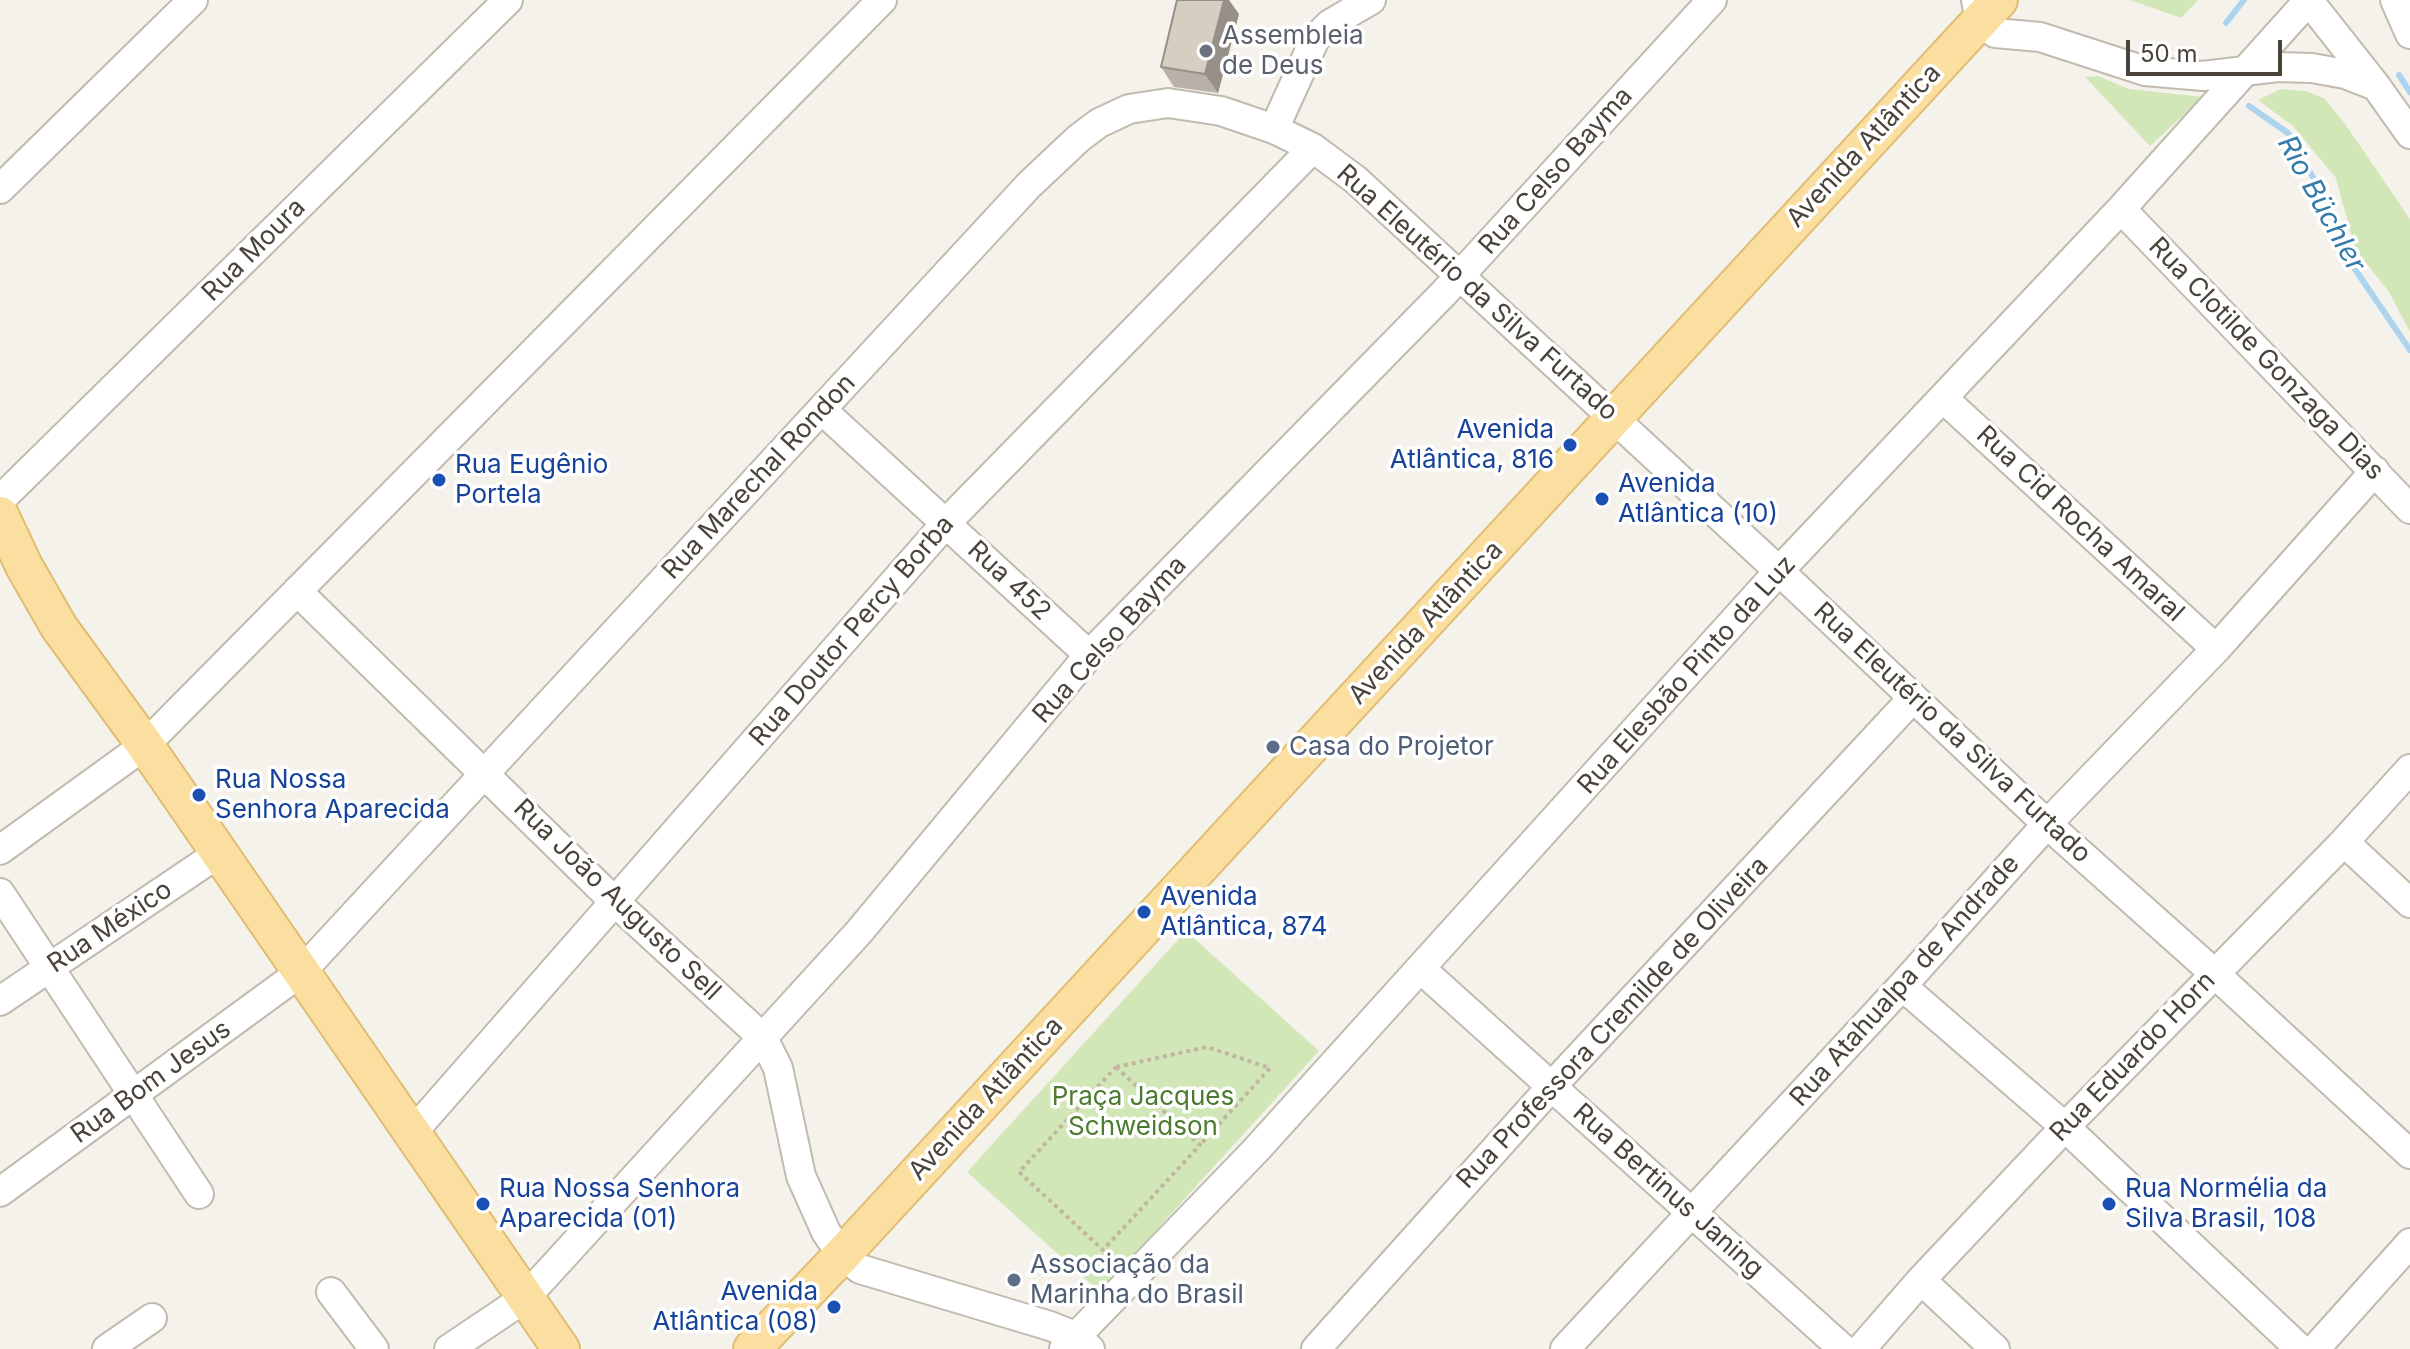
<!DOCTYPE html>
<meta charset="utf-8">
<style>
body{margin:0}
#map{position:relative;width:2410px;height:1349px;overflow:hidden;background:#f5f2ec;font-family:Inter,sans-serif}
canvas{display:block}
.scale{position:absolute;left:2126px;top:40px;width:156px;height:36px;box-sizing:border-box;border:4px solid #4a433a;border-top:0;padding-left:10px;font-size:24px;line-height:28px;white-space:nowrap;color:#4a433a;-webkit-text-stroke:6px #fff;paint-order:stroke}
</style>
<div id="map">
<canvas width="2410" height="1349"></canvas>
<div class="scale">50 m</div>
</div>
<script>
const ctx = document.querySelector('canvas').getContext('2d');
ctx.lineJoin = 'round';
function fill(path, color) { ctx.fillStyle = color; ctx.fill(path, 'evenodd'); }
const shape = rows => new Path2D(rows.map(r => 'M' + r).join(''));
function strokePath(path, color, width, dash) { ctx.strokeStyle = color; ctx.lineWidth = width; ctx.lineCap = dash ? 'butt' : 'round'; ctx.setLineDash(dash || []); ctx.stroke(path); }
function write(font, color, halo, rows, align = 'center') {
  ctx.font = font + ' Inter,sans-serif'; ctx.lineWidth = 7; ctx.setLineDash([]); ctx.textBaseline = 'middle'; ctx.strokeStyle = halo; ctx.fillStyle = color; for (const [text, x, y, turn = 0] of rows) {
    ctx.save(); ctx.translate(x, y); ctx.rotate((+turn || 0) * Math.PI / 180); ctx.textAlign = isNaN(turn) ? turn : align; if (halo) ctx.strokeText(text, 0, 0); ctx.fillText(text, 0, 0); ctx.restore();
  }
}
const green = shape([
 [2130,0,2198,0,2181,18],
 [2098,76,2129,89,2203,97,2150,146,2085,77],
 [2281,89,2305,91,2324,98,2343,121,2410,219,2410,332,2389,292,2355,249,2336,178,2293,126,2258,100],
 [1186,931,1319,1051,1100,1292,967,1172]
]);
const stream = shape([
 [2226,23,2244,0],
 [2399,75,2410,92],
 [2249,106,2288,133,2327,202,2344,253,2410,350]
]);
const path = shape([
 [1116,1067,1200,1145,1103,1250,1019,1172,1116,1067],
 [1116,1067,1207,1047,1270,1068,1200,1145]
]);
const minor = shape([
 [1976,0,1980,21,1995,33,2040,37,2145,71,2203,76,2278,67,2312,68,2345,74,2376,86],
 [2395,0,2410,34],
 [2309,1,2376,86,2410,134],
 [1274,129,1315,39,1330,24,1371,0],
 [0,189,193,0],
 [2121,209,2410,509],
 [1944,399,2216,649],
 [822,410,1089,655],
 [0,500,508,0],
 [297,591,614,901,763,1038,778,1068,801,1176,826,1232,842,1255,860,1269,1050,1326,1075,1336,1090,1349],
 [2344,842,2410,903],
 [0,850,145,745,882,0],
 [0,893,199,1194],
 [1421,969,1843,1349],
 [1902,986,2065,1127,2300,1349],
 [0,1001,219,853],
 [412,1133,946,523,1313,148],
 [0,1192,301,972,1029,185,1079,138,1099,123,1129,109,1168,103,1221,111,1274,129,1313,148,1356,180,1779,571,2047,824,2214,973,2410,1154],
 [1921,1280,1995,1349],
 [331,1292,374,1349],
 [107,1349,152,1318],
 [449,1349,525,1298,859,932,1089,655,1443,294,1712,0],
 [1064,1349,1256,1150,1779,571,2121,209,2309,0],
 [1316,1349,1552,1086,1912,699],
 [1565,1349,1902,986,2047,824,2216,649,2375,471],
 [1861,1349,1921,1280,2065,1127,2344,842,2410,769],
 [2315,1349,2410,1243]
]);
const major = shape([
 [0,515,24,566,59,627,145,745,561,1349],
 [752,1349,842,1255,1999,0]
]);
const wall = shape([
 [1239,14,1218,93,1174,87,1161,67]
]);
const shadedWall = shape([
 [1224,0,1229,0,1239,14,1218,93,1205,74]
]);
const building = shape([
 [1177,0,1224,0,1205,74,1161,67,1177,0]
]);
const markers = [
 [1206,51,8,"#6b7280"],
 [1570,445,8,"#1a4fb4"],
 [439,480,8,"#1a4fb4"],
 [1602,499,8,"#1a4fb4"],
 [1273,747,8,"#5c6f8a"],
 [199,795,8,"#1a4fb4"],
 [1144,912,8,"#1a4fb4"],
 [483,1204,8,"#1a4fb4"],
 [2109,1204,8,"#1a4fb4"],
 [1014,1280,8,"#5c6f8a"],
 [834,1307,8,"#1a4fb4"]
];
const worshipNames = [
 ["Assembleia",1222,36],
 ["de Deus",1222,66]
];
const streetNames = [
 ["Avenida Atlântica",1864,146,-47],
 ["Rua Celso Bayma",1556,171,-48],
 ["Rua Moura",254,250,-45],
 ["Rua Eleutério da Silva Furtado",1477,293,42],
 ["Rua Clotilde Gonzaga Dias",2266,359,46],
 ["Rua Marechal Rondon",759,477,-47],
 ["Rua Cid Rocha Amaral",2080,524,43],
 ["Rua 452",1009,581,43],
 ["Avenida Atlântica",1426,623,-47],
 ["Rua Doutor Percy Borba",852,631,-49],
 ["Rua Celso Bayma",1110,640,-48],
 ["Rua Elesbão Pinto da Luz",1687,675,-48],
 ["Rua Eleutério da Silva Furtado",1952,733,43],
 ["Rua João Augusto Sell",617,900,44],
 ["Rua México",110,927,-34],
 ["Rua Atahualpa de Andrade",1905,981,-48],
 ["Rua Professora Cremilde de Oliveira",1613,1023,-47],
 ["Rua Eduardo Horn",2133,1057,-46],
 ["Rua Bom Jesus",151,1082,-36],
 ["Avenida Atlântica",986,1099,-47],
 ["Rua Bertinus Janing",1668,1191,42]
];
const transitNames = [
 ["Avenida",1554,430,"right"],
 ["Atlântica, 816",1554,460,"right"],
 ["Rua Eugênio",455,465],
 ["Portela",455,495],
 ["Avenida",1618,484],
 ["Atlântica (10)",1618,514],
 ["Rua Nossa",215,780],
 ["Senhora Aparecida",215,810],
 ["Avenida",1160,897],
 ["Atlântica, 874",1160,927],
 ["Rua Nossa Senhora",499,1189],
 ["Aparecida (01)",499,1219],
 ["Rua Normélia da",2125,1189],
 ["Silva Brasil, 108",2125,1219],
 ["Avenida",818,1292,"right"],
 ["Atlântica (08)",818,1322,"right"]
];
const serviceNames = [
 ["Casa do Projetor",1289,747],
 ["Associação da",1030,1265],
 ["Marinha do Brasil",1030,1295]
];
const parkNames = [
 ["Praça Jacques",1143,1097],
 ["Schweidson",1143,1127]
];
const waterNames = [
 ["Rio Büchler",2321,204,61]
];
fill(green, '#d2e7b7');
strokePath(stream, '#acd4ee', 6);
strokePath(minor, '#c1baaf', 32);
strokePath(major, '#dfbd70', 40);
strokePath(path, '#c2b6a1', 4, [4, 4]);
strokePath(minor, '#fff', 28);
strokePath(major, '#fadfa1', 36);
fill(wall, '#b9b1a7');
fill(shadedWall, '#969088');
fill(building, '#d7cec2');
strokePath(building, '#969088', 2);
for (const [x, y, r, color] of markers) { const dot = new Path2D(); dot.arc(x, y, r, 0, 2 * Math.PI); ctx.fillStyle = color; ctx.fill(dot); strokePath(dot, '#fff', 3); }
write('26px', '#5b616d', '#fff', worshipNames, 'left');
write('26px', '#4a433a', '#fff', streetNames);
write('26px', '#164399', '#fff', transitNames, 'left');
write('26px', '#4e5e75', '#fff', serviceNames, 'left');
write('26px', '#4c7a2e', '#fff', parkNames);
write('italic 28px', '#347aaa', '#fff', waterNames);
</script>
